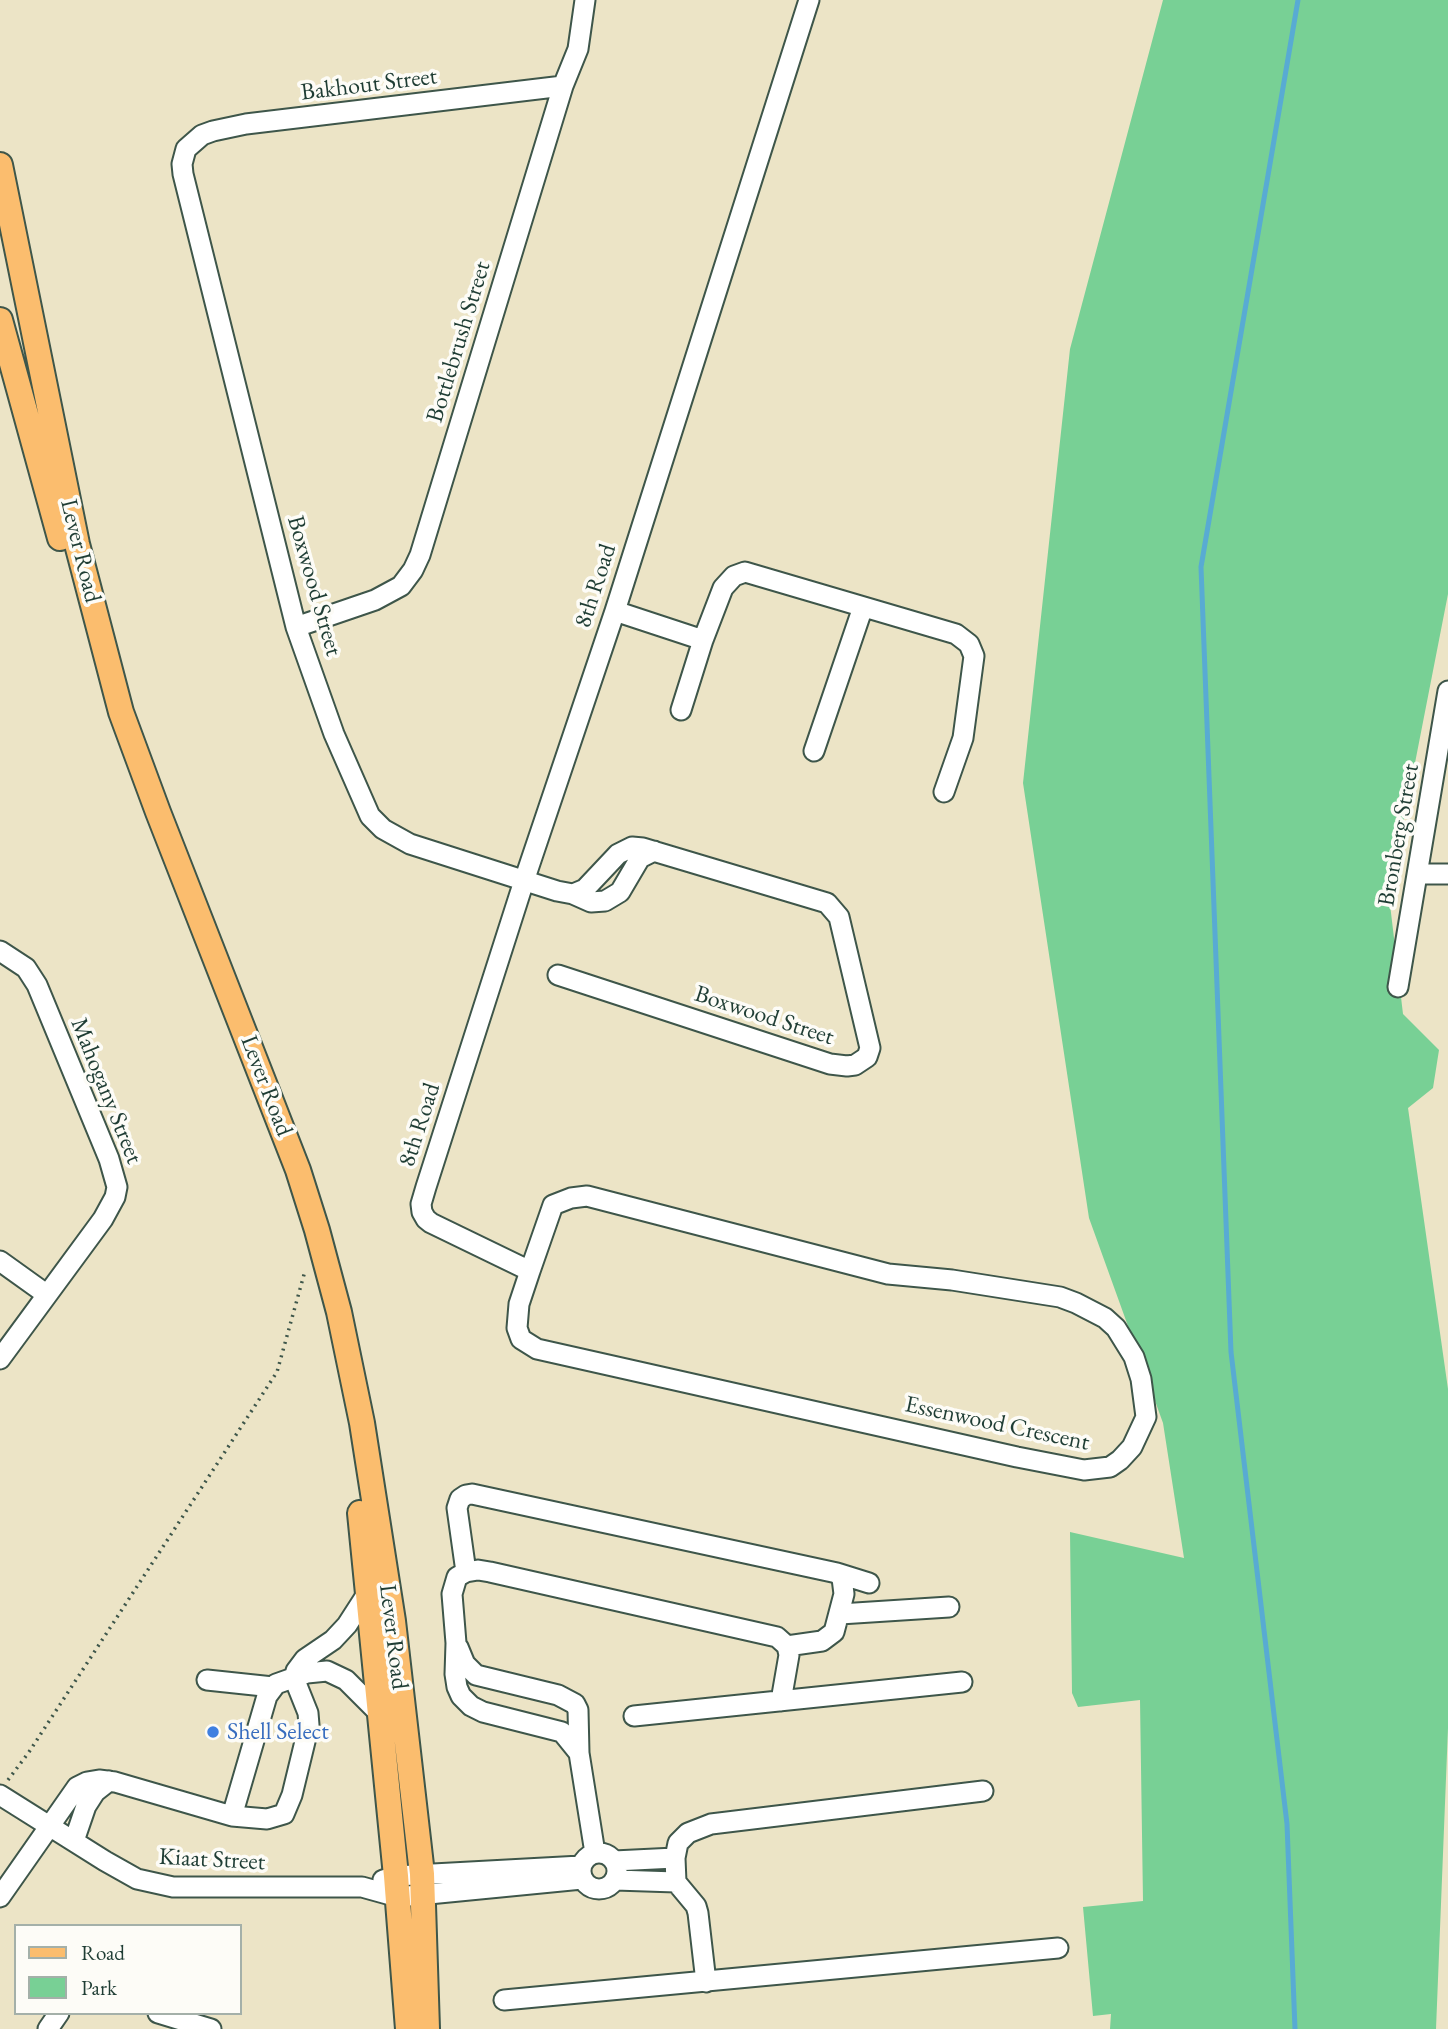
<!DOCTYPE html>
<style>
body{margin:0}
#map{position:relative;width:1448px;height:2029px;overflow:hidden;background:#ece4c6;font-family:"EB Garamond",serif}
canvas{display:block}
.legend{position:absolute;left:14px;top:1924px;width:228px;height:91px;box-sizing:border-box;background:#fdfcf7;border:2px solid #a4b0a9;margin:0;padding:9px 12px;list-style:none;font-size:21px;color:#1f3d34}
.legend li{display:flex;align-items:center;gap:14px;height:35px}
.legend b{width:35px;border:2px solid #a4b0a9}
</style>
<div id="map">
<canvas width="1448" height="2029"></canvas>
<ul class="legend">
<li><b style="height:9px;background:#fbbd6e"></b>Road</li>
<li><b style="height:19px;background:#78d095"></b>Park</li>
</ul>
</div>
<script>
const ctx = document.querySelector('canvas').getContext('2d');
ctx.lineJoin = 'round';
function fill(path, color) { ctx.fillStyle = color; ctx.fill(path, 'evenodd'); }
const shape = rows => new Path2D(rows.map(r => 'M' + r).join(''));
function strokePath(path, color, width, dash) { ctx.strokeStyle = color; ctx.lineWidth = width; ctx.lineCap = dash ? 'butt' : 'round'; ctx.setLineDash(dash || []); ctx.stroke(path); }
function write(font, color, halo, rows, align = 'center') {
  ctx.font = font + ' "EB Garamond",serif'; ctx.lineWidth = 7; ctx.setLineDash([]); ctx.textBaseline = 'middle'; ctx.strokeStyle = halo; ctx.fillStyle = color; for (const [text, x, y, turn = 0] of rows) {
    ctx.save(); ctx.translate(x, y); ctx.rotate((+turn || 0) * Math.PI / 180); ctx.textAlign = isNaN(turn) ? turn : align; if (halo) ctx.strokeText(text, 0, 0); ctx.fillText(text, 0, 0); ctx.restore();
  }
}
const green = shape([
 [1163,0,1448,0,1448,594,1389,896,1403,1014,1439,1050,1433,1088,1408,1108,1448,1389,1448,1728,1436,2029,1110,2029,1111,2014,1093,2016,1083,1907,1143,1901,1140,1700,1078,1707,1072,1693,1070,1532,1184,1558,1163,1423,1089,1218,1023,783,1070,349]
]);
const stream = shape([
 [1295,2029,1287,1824,1231,1352,1201,567,1298,0]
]);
const path = shape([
 [8,1780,29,1752,277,1372,305,1271]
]);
const minor = shape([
 [563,86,246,124,213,131,202,135,186,149,182,164,183,174,296,627,334,734,370,816,383,829,410,844,557,891,573,894,591,902,605,901,620,892,640,858,654,851],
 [615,611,703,640],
 [296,627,375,600,401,586,413,570,420,555,563,86,578,49,585,0],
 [681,710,703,640,723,588,734,576,745,572,956,634,969,644,974,656,963,738,944,792],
 [814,751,863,607],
 [1418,874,1448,874],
 [0,951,26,968,37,985,109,1159,117,1187,115,1197,103,1219,0,1359],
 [558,975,830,1064,847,1066,855,1065,867,1057,870,1048,839,917,827,903,643,848,632,847,618,854,585,889,573,894],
 [1398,987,1448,691],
 [0,1261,46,1294],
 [530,1271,553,1205,571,1198,587,1196,888,1274,952,1280,1060,1297,1076,1303,1105,1318,1116,1328,1134,1357,1141,1379,1146,1417,1132,1447,1120,1460,1110,1467,1084,1470,1017,1457,537,1349,521,1339,517,1328,519,1304,530,1271,431,1223,426,1219,422,1212,421,1204,426,1187,524,881,615,611,809,0],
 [466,1572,457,1508,460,1499,466,1495,472,1494,837,1573,869,1583],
 [840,1614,949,1607],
 [787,1646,822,1641,834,1632,844,1594,842,1578,837,1573],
 [458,1647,465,1664,476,1675,558,1695,575,1704,578,1710,579,1753,595,1853],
 [207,1680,273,1687],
 [634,1716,962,1682],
 [579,1753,562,1732,483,1712,471,1706,461,1696,457,1687,455,1674,456,1643,452,1594,457,1577,466,1572,478,1570,490,1572,777,1637,787,1646,789,1655,781,1701],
 [0,1795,105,1861,137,1879,173,1887,362,1887,398,1897,582,1879],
 [232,1816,267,1696,276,1684,307,1673,327,1671,346,1680,378,1712],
 [74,1841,86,1806,95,1792,109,1781],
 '581 1871a18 18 0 1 1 36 0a18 18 0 1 1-36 0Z',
 [614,1861,675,1858],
 [383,1880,396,1876,581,1866],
 [615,1880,676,1882],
 [0,1897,77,1787,87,1782,99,1780,115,1782,232,1816,267,1819,284,1814,292,1795,309,1725,308,1713,294,1678,296,1671,305,1659,333,1640,347,1625,367,1594],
 [706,1982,698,1913,696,1906,676,1882,675,1858,678,1843,688,1833,711,1824,983,1791],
 [504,2000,1058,1948],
 [158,2013,211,2029],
 [48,2029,59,2013]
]);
const major = shape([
 [0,165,77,544,121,712,158,812,298,1170,317,1230,339,1312,362,1423,393,1621,422,1874,427,2029],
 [0,320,60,538],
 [360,1513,396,1876,408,2029]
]);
const markers = [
 [213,1732,7,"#3f7fe0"]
];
const streetNames = [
 ["Bakhout Street",369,85,-7],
 ["Bottlebrush Street",459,342,-73],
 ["Lever Road",80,551,76],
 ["Boxwood Street",314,586,74],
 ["8th Road",596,586,-72],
 ["Bronberg Street",1399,835,-80],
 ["Boxwood Street",764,1016,18],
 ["Lever Road",266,1086,69],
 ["Mahogany Street",106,1091,68],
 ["8th Road",420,1125,-72],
 ["Essenwood Crescent",997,1424,12],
 ["Lever Road",393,1637,83],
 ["Kiaat Street",212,1860,3]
];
const shopNames = [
 ["Shell Select",227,1732]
];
fill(green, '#78d095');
strokePath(stream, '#58abd3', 5);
strokePath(minor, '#3e564a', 23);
strokePath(major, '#3e564a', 28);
strokePath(path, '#3e564a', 3.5, [2, 5]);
strokePath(minor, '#fff', 19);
strokePath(major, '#fbbd6e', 24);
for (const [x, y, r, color] of markers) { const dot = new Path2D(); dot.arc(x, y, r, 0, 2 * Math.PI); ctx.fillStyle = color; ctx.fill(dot); strokePath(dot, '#fdfcf7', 2.5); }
write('24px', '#1f3d34', '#fdfcf7', streetNames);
write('24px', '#366cbe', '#fdfcf7', shopNames, 'left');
</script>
